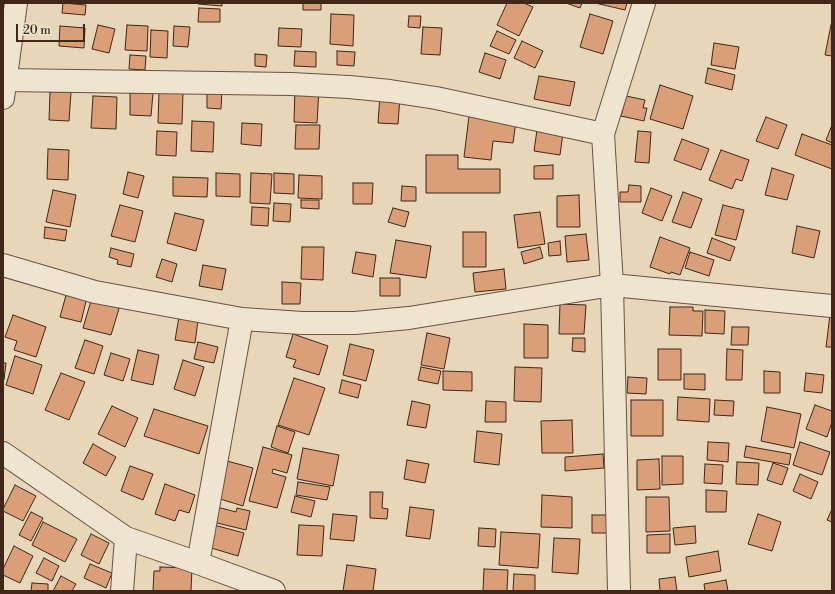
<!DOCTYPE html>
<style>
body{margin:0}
#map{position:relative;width:835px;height:594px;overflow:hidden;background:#e7d6b7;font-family:"Libre Bodoni",serif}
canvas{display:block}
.frame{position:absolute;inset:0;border:4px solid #412718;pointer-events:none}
.scale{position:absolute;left:16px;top:24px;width:69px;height:18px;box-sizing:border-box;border:2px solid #412718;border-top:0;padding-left:5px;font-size:12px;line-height:14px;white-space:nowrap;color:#412718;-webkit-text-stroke:3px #efe4d0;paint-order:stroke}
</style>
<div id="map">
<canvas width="835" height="594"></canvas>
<div class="frame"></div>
<div class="scale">20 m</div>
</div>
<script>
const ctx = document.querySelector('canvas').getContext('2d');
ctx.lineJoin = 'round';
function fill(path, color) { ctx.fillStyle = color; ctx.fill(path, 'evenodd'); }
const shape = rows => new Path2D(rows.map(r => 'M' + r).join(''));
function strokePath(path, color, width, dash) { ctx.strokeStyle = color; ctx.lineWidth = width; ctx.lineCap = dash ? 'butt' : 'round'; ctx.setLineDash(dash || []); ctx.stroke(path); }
const building = shape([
 [63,3,86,5,85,15,62,13,63,3],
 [198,3,222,3,222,6,198,4,198,3],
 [303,3,321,3,321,10,303,10,303,3],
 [507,3,524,3,533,7,519,36,497,25,507,3],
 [566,3,582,3,580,8,566,3],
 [595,3,627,3,625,10,595,3],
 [199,8,220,9,220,22,198,22,199,8],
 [331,14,354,15,353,46,330,44,331,14],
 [590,14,613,21,603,54,580,47,590,14],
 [409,16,421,16,420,28,408,27,409,16],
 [98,25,115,29,109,53,92,49,98,25],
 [127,25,148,26,147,51,125,50,127,25],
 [831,25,832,25,832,56,825,55,831,25],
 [60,26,85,28,84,48,59,46,60,26],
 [174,26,190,27,188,47,173,46,174,26],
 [423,27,442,28,440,55,421,54,423,27],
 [279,28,302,29,301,47,278,46,279,28],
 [151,30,168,31,167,58,150,57,151,30],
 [497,31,516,40,509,54,490,46,497,31],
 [522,41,543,51,535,68,514,58,522,41],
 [714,43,739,47,735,69,711,65,714,43],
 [295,51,316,52,316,67,294,66,295,51],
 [337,51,355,52,354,66,337,65,337,51],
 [485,53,506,60,500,79,479,72,485,53],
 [255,54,267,55,266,67,255,66,255,54],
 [130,55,146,56,145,70,129,69,130,55],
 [708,68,735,75,732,90,705,83,708,68],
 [539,76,575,82,570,106,534,99,539,76],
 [660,85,693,96,683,129,650,119,660,85],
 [207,89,222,90,221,109,207,108,207,89],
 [295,89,319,89,317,123,294,122,295,89],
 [50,92,71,92,69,121,49,120,50,92],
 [159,92,183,93,182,124,158,123,159,92],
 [130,93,153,93,151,116,130,115,130,93],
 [380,95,400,96,398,124,378,123,380,95],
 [93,96,117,97,116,129,91,128,93,96],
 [626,96,645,100,643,108,647,108,644,121,621,116,626,96],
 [469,116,516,121,513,143,493,141,491,160,464,157,469,116],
 [766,117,787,125,778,149,756,141,766,117],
 [192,121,214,122,213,152,191,151,192,121],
 [242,123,262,124,261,146,241,144,242,123],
 [296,125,320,125,319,149,295,149,296,125],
 [832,125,832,143,826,140,832,125],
 [537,130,563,133,560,155,534,151,537,130],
 [157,131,177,132,176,156,156,155,157,131],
 [638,131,651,132,649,163,635,162,638,131],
 [802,134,832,145,832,169,795,155,802,134],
 [682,139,709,149,701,170,674,160,682,139],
 [48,149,69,150,68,180,47,179,48,149],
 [721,150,749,160,742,181,736,179,732,189,709,180,721,150],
 [426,155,458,155,458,169,500,169,500,193,426,193,426,155],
 [553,165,553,179,534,179,534,166,553,165],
 [772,168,794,175,787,200,765,195,772,168],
 [128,172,144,176,138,198,123,194,128,172],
 [216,173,240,174,240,197,216,196,216,173],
 [251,173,272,174,270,204,250,203,251,173],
 [274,173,294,174,294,194,274,193,274,173],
 [299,175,322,176,322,199,298,198,299,175],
 [173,177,208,178,207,197,173,196,173,177],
 [353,183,373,183,372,204,353,204,353,183],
 [629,185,641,186,641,202,620,202,620,192,628,192,629,185],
 [402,186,416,187,416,201,401,201,402,186],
 [651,188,672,196,662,221,642,213,651,188],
 [53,190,76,195,70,227,46,222,53,190],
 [683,192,702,199,691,228,672,222,683,192],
 [579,195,580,227,557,227,557,196,579,195],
 [301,200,319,200,319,209,301,208,301,200],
 [274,203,291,204,290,222,273,221,274,203],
 [120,205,143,211,135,242,111,236,120,205],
 [723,205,744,210,736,240,715,235,723,205],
 [252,207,269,208,268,226,251,225,252,207],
 [393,208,409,212,405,227,388,222,393,208],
 [540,212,545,244,518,248,514,215,540,212],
 [175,213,204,220,196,251,167,243,175,213],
 [797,226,820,231,814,258,792,253,797,226],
 [45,227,67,230,65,241,44,238,45,227],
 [463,232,486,232,486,267,463,267,463,232],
 [586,234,589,260,567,262,565,236,586,234],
 [660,237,690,248,680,275,671,272,670,274,650,267,660,237],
 [712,238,735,247,730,261,707,253,712,238],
 [396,240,431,246,426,278,390,273,396,240],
 [560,241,561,255,549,256,548,243,560,241],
 [302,247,324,247,323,280,301,279,302,247],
 [540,247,543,258,524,264,521,252,540,247],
 [111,248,134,254,131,267,117,264,118,260,109,257,111,248],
 [356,252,376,255,373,277,352,273,356,252],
 [690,252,714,260,709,276,685,268,690,252],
 [162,259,177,264,172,282,156,277,162,259],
 [203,265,226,269,222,290,199,286,203,265],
 [504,269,506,289,475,292,473,273,504,269],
 [380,278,400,278,400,296,380,296,380,278],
 [282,282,301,283,300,304,282,304,282,282],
 [68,288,88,293,81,322,60,317,68,288],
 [93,294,121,302,111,335,83,328,93,294],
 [560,304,586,305,584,334,559,334,560,304],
 [670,307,693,307,693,311,703,311,702,336,669,335,670,307],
 [705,310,725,311,724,334,705,333,705,310],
 [180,311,199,313,195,343,175,340,180,311],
 [13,315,46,327,36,357,14,350,17,341,5,337,13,315],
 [830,315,832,315,832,347,826,347,830,315],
 [524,324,548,325,548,358,524,358,524,324],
 [732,327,749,327,748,345,731,345,732,327],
 [427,333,450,338,444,369,421,365,427,333],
 [293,334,328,346,319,375,293,367,296,360,286,357,293,334],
 [573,338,585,338,585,352,572,351,573,338],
 [85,340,103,346,94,374,75,368,85,340],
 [198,342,218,347,214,363,194,359,198,342],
 [350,344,374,350,366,381,343,375,350,344],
 [658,349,681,349,681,380,658,380,658,349],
 [727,349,743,350,742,380,726,380,727,349],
 [138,350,159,355,153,385,131,380,138,350],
 [111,353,130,359,123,381,104,375,111,353],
 [15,356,42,365,33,394,6,385,15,356],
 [183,360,204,367,195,396,174,389,183,360],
 [3,363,6,363,4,380,3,380,3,363],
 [421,367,441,371,438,384,418,380,421,367],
 [515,367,542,368,541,402,514,401,515,367],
 [443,371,472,372,472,391,443,390,443,371],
 [764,371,780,372,780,393,764,393,764,371],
 [61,373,85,382,69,420,45,410,61,373],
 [806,373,824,375,822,393,804,391,806,373],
 [684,374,705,374,705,390,684,389,684,374],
 [628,377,647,378,646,394,627,393,628,377],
 [294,378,325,388,309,435,278,425,294,378],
 [342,380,361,385,358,398,339,393,342,380],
 [678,397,710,399,709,422,677,420,678,397],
 [631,400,663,400,663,436,631,436,631,400],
 [715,400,734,401,733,416,714,415,715,400],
 [412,401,430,405,426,428,407,425,412,401],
 [486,401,506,402,506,422,485,422,486,401],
 [815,405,832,411,832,422,827,437,806,429,815,405],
 [112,406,138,418,125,447,98,434,112,406],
 [767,407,801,414,794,448,761,441,767,407],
 [154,409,208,426,199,454,144,436,154,409],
 [572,420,573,453,542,453,541,421,572,420],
 [277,426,295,432,288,453,271,447,277,426],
 [477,431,502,434,499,465,474,462,477,431],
 [708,442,729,443,728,462,707,460,708,442],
 [800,442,830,452,822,475,793,465,800,442],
 [93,444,116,457,106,476,83,463,93,444],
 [746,446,791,454,789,465,744,457,746,446],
 [263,447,292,455,287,473,273,469,272,473,286,477,277,508,249,501,263,447],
 [303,448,339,455,333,486,297,479,303,448],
 [603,454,604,468,565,471,565,457,603,454],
 [662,456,683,456,683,484,662,485,662,456],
 [659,459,660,489,637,490,637,460,659,459],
 [407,460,429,464,425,483,404,479,407,460],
 [227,461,253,468,243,506,217,498,227,461],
 [737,462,759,463,758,485,736,484,737,462],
 [773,463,788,468,782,485,767,480,773,463],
 [705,464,723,465,722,484,704,483,705,464],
 [130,466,153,474,143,500,121,491,130,466],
 [800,474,818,482,811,499,793,491,800,474],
 [298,482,330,487,327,500,296,495,298,482],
 [165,484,195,495,189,513,179,510,175,521,155,514,165,484],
 [15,485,36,496,23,521,3,511,3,509,15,485],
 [706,490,727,491,726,512,706,512,706,490],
 [370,492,383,492,382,508,388,509,387,519,370,518,370,492],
 [542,495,572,497,572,528,541,527,542,495],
 [295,496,315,501,311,517,291,512,295,496],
 [646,497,669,497,670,531,646,532,646,497],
 [217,507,236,512,237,508,250,511,246,530,213,522,217,507],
 [410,507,434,510,430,539,406,536,410,507],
 [832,509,832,522,827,520,832,509],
 [31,512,43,518,31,541,19,535,31,512],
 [333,514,357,516,354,541,330,539,333,514],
 [758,514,781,522,772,551,748,544,758,514],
 [592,515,608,515,608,533,592,533,592,515],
 [43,522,77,539,65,562,32,545,43,522],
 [214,525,244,533,238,556,208,547,214,525],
 [299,525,324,526,322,556,297,555,299,525],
 [695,526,696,543,675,545,673,528,695,526],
 [479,528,496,529,495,547,478,546,479,528],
 [501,532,540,534,538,568,499,565,501,532],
 [91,534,109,543,99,564,81,555,91,534],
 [670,534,670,553,647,553,647,535,670,534],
 [554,538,580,539,578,574,552,572,554,538],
 [14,546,33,556,20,583,3,575,3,569,14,546],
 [718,551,721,571,689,577,686,557,718,551],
 [44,558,59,566,52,581,36,573,44,558],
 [90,564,112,573,106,588,84,578,90,564],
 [347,565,376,569,373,591,343,591,347,565],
 [160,567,192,568,191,591,153,591,154,571,160,571,160,567],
 [484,569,508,570,507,591,483,591,484,569],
 [514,574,535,575,535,591,513,591,514,574],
 [61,576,76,584,72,591,53,591,61,576],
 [675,577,677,591,660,591,659,579,675,577],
 [726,580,728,591,705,591,704,584,726,580],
 [32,583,48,584,48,591,31,591,32,583]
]);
const street = shape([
 [5,80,291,84,349,87,390,91,436,98,603,134],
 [3,98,16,3],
 [3,265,95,292,242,319,302,323,355,323,409,318,612,285,832,306],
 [3,453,126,538,198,563,274,591],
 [198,563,242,319],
 [122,591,126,538],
 [619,591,612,285,603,134,644,3]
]);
fill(building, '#da9f79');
strokePath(building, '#412718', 1);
strokePath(street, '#6a5340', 24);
strokePath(street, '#efe4d0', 22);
</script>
